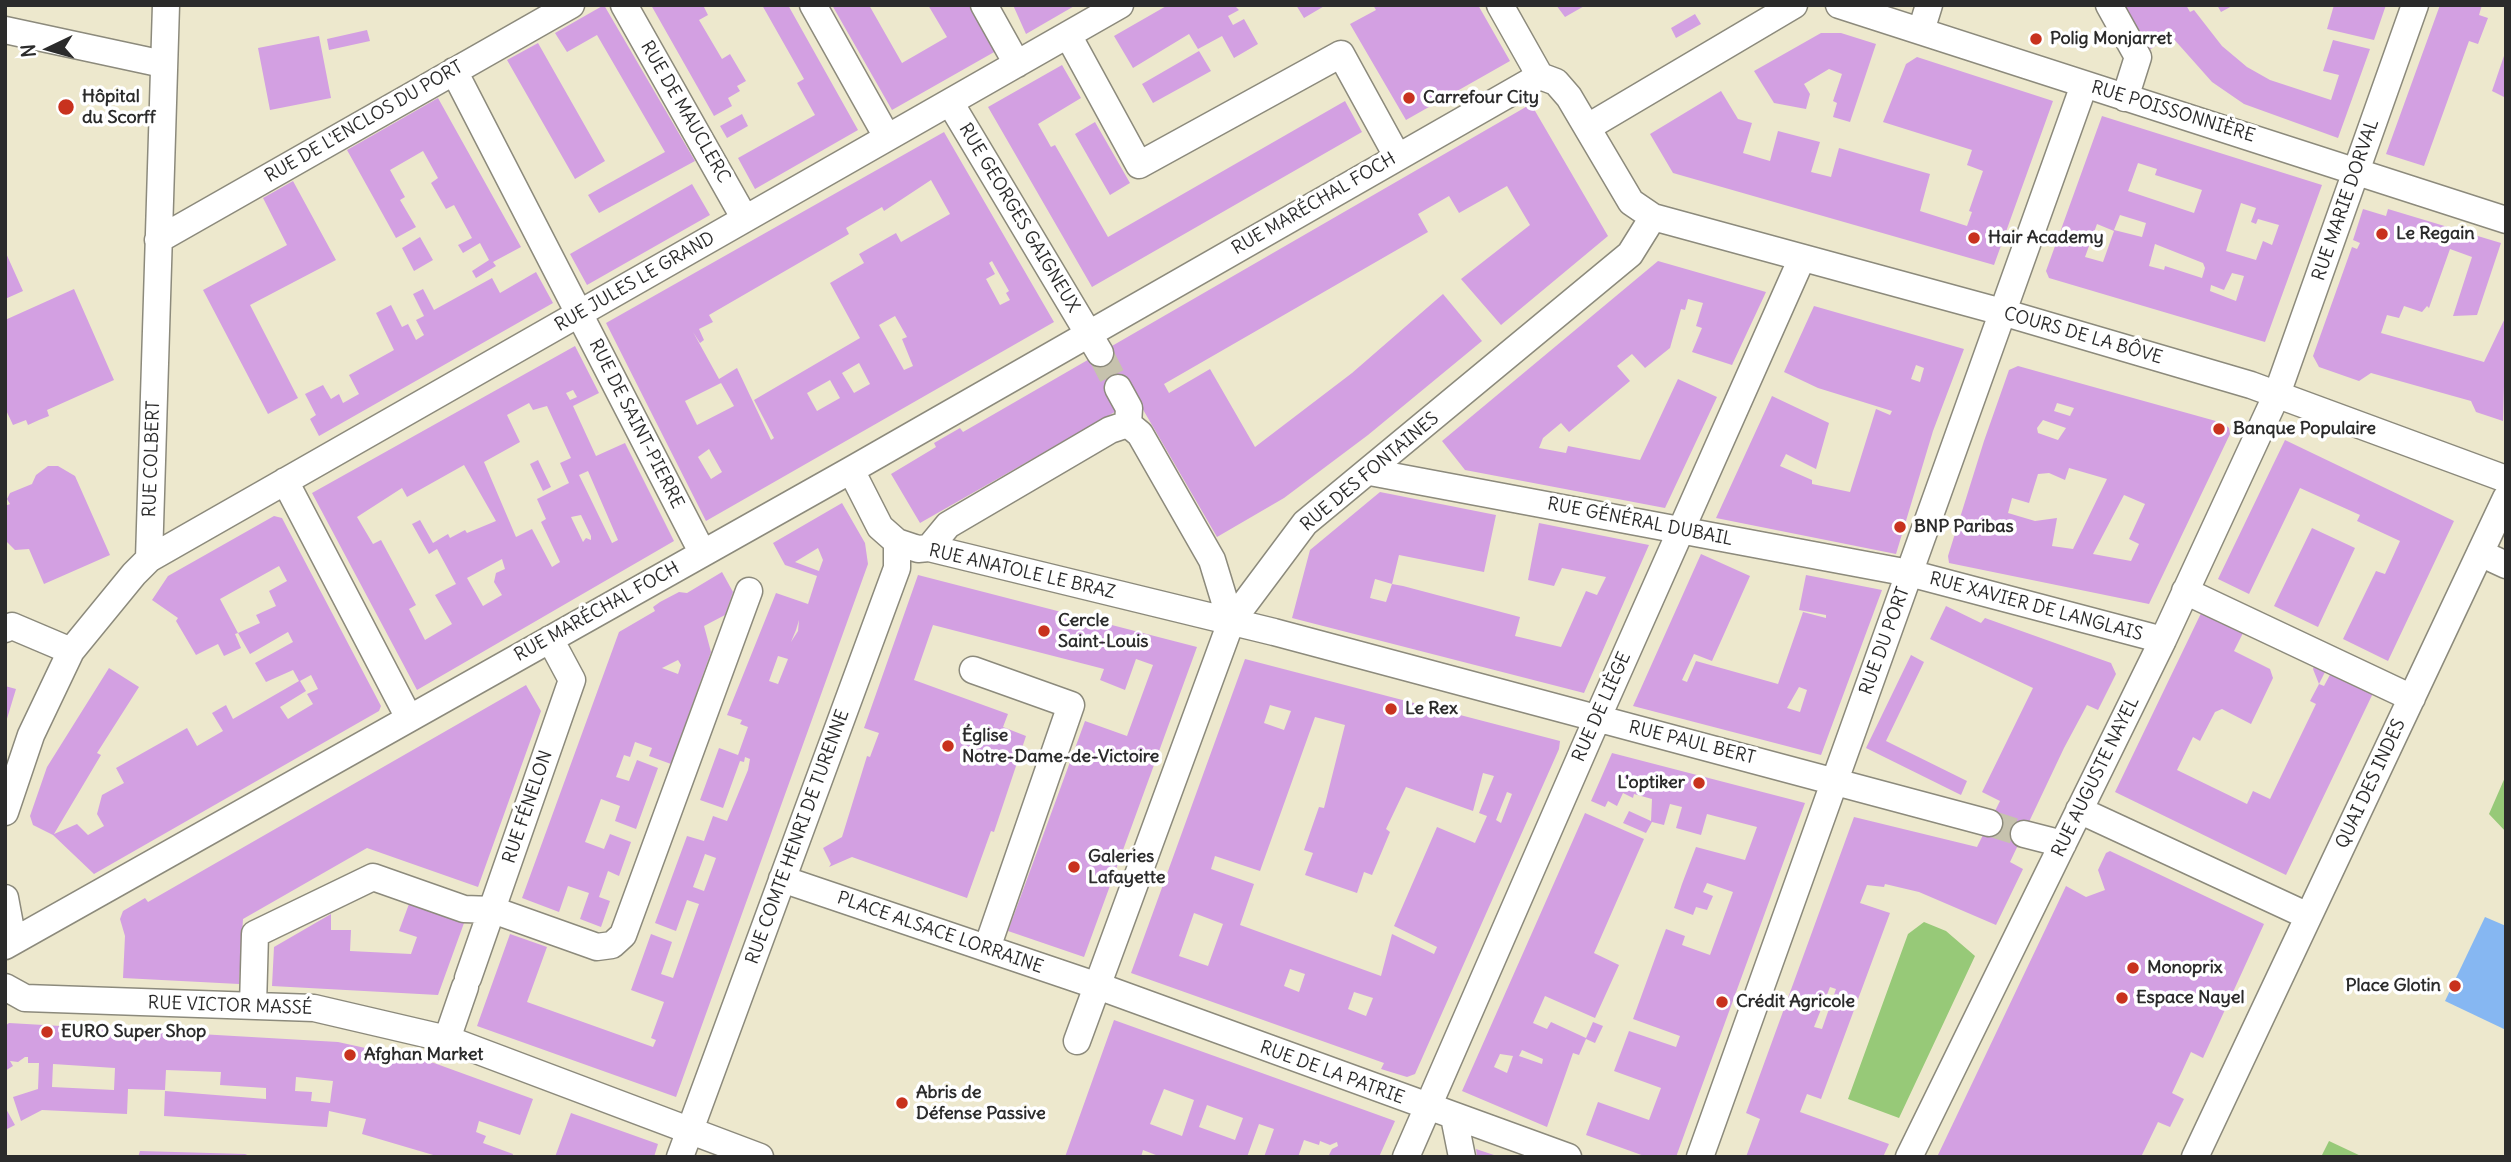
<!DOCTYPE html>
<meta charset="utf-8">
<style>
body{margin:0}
#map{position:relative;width:2511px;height:1162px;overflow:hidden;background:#ede8cd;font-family:Delius,sans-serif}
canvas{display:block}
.frame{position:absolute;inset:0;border:7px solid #2b2b2b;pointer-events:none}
.north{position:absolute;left:14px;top:14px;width:70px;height:70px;-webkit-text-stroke:5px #fff;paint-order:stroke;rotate:265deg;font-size:19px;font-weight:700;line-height:28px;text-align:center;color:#2b2b2b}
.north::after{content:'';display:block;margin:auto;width:24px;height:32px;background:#2b2b2b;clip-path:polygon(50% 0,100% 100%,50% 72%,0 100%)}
</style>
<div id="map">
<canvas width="2511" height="1162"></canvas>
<div class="frame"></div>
<div class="north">N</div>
</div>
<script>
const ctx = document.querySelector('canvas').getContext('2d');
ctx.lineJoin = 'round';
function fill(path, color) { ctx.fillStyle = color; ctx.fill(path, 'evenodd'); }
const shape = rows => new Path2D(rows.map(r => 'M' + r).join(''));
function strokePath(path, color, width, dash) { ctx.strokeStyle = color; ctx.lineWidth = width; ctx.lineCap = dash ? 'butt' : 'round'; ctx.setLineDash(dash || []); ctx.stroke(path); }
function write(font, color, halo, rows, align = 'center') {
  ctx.font = font + ' Delius,sans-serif'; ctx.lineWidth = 7; ctx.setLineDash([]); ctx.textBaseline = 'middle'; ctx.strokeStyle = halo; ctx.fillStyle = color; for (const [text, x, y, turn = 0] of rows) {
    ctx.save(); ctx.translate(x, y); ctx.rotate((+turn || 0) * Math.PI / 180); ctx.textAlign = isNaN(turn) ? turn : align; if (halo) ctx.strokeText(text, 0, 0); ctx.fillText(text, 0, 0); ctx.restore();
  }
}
const green = shape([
 [2506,775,2506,832,2489,814],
 [1924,922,1946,931,1975,956,1899,1118,1848,1099,1908,934],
 [2329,1141,2363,1157,2321,1157]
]);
const water = shape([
 [2485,917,2506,926,2506,1030,2445,1001]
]);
const building = shape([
 [604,5,695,161,599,213,588,195,665,152,597,35,567,52,555,33],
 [651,5,703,5,708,15,699,20,722,59,730,54,746,81,737,86,740,91,728,98,732,106,714,116],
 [762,5,788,5,858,130,755,189,738,158,815,115,797,83,804,79],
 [832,5,869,5,902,63,947,37,928,5,969,5,996,51,892,110],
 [1013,5,1076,5,1026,34],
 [1168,5,1240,5,1236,7,1239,10,1228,16,1233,25,1244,19,1258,44,1234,58,1222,36,1198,49,1189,34,1133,68,1114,36],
 [1296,5,1326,5,1304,18],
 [1373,5,1478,5,1510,61,1406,120,1350,24,1376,10],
 [1556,5,1586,5,1565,17],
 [2118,5,2186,5,2190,12,2194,10,2222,46,2247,67,2270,80,2331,100,2339,75,2323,71,2333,40,2370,49,2338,138,2244,104,2212,82,2172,37,2145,52],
 [2217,5,2234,5,2221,12],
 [2334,5,2386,5,2374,40,2327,29],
 [2440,5,2482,5,2479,15,2488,18,2478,44,2469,41,2424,166,2386,154],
 [1695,14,1701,24,1676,38,1671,28],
 [367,30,370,41,329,50,327,39],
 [1821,33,1841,33,1876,44,1850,122,1833,117,1837,103,1833,101,1842,74,1829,69,1804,84,1810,94,1806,109,1774,103,1754,71],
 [319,36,331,98,270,110,258,48],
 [538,43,605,161,575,179,507,60],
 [1199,51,1211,71,1153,103,1142,84],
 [2505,53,2506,53,2506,98,2492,91],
 [1917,57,2053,101,1994,265,1673,173,1650,134,1721,91,1738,119,1752,123,1743,153,1770,161,1778,131,1820,142,1811,172,1831,177,1839,148,1930,174,1920,211,1967,226,1972,212,1969,211,1983,171,1967,165,1972,150,1883,122,1906,64],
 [1062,65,1081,98,1038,124,1051,147,1055,145,1108,237,1345,101,1362,132,1092,287,988,107],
 [438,98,521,247,493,262,496,266,476,278,472,271,489,260,480,243,463,253,458,245,472,238,454,205,446,209,431,183,438,178,423,151,390,170,405,197,400,200,416,227,396,238,347,150],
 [1531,104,1608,236,1501,325,1461,279,1530,225,1507,186,1459,213,1449,196,1418,214,1428,232,1164,384,1169,393,1210,369,1255,447,1352,373,1443,294,1482,341,1368,435,1284,498,1217,537,1127,382,1120,409,920,523,891,474,936,447,934,443,960,428,963,432],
 [742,114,748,126,727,138,720,126],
 [2102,116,2322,185,2265,342,2049,278,2046,271],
 [2138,163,2157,169,2155,175,2202,190,2194,213,2128,191],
 [2241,203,2256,208,2251,222,2256,224,2258,219,2279,225,2272,245,2263,241,2256,260,2226,251],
 [2120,215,2146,223,2142,237,2114,230],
 [2097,224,2114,231,2103,262,2085,257],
 [2155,244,2203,263,2205,268,2202,278,2165,266,2164,270,2149,266],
 [2232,273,2244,276,2236,301,2210,291,2211,285,2224,290],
 [1095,122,1130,183,1110,195,1075,134],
 [944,132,1054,322,706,521,606,323],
 [931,180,950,214,901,242,896,233,859,254,864,263,830,283,860,338,754,400,774,438,771,440,737,368,719,379,693,332,700,343,704,340,699,329,713,322,709,315,849,234,846,228,882,207,884,211],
 [992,261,1009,291,1006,293,1010,300,1000,305,986,279,995,274,989,263],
 [895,316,907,337,902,339,913,366,904,370,879,325],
 [859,363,870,384,854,393,842,373],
 [830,380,840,398,817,411,807,393],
 [721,383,734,406,697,425,685,401],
 [709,449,722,472,711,479,698,457],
 [293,181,336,260,250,305,298,398,268,414,203,290,287,245,263,198],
 [692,184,710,215,587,285,570,254],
 [2363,209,2386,216,2388,209,2501,243,2477,315,2453,316,2472,257,2450,249,2429,308,2427,306,2422,312,2404,306,2399,318,2387,315,2381,333,2484,362,2506,316,2503,421,2476,412,2471,401,2371,373,2359,381,2319,367,2313,356,2352,247,2357,249,2360,243,2353,240],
 [420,237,433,260,414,271,402,248],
 [5,251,23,291,5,299],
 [1658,261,1766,292,1732,365,1692,352,1702,328,1696,326,1703,303,1688,299,1685,310,1681,309,1670,348,1645,368,1632,354,1617,366,1630,381,1569,432,1561,423,1543,438,1539,448,1566,453,1568,446,1640,460,1678,379,1717,397,1665,508,1465,470,1442,441],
 [536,272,553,303,319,436,310,419,316,415,305,394,323,385,331,399,339,394,343,403,359,394,349,375,394,350,376,313,391,305,402,327,408,324,416,340,424,335,416,320,424,316,413,294,423,289,434,310,492,278,500,293],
 [74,289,114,380,47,410,49,416,39,420,28,425,26,420,13,425,5,408,5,320],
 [1814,306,1964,349,1933,431,1896,554,1716,518,1772,396,1829,423,1816,469,1786,454,1780,466,1812,480,1812,484,1850,492,1876,409,1890,415,1892,411,1818,388,1784,372],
 [1916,365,1924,368,1920,382,1911,379],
 [575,346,599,393,573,406,596,456,625,443,674,541,417,690,312,493],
 [573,390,577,397,570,400,566,393],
 [529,403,533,410,547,406,571,458,560,463,569,483,537,499,546,519,541,522,560,562,552,567,532,529,516,537,484,462,520,442,507,415],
 [464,465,496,521,467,533,465,530,450,538,448,534,433,543,420,520,412,524,429,554,437,549,456,584,435,595,452,624,425,640,409,609,416,605,381,540,373,544,357,517,402,488,407,497],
 [588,471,618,540,612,543,579,475],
 [581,515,591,536,591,540,586,538,583,542,571,517],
 [502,559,505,569,496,573,494,582,502,595,483,606,467,578],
 [2018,366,2223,423,2229,428,2230,434,2149,604,1949,563,1948,556,1984,441,2009,370],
 [2057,403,2074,408,2070,416,2054,411],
 [2043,420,2066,428,2058,440,2038,433,2037,428],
 [2069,468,2107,479,2073,549,2052,546,2057,518,2035,521,2008,513,2012,498,2029,503,2038,474,2049,473,2065,480],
 [2124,495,2145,504,2129,539,2139,544,2131,561,2093,554],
 [2285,440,2454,521,2388,661,2343,639,2376,571,2385,574,2400,541,2357,521,2360,515,2300,488,2249,594,2218,579],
 [538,460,551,487,543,491,530,464],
 [48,466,58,466,75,476,110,555,44,584,29,549,15,550,5,540,5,506,10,504,7,499,10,493,32,484,36,475],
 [1380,492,1496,515,1484,572,1399,555,1392,584,1375,579,1370,598,1386,602,1392,584,1403,586,1520,617,1515,636,1561,647,1586,591,1597,595,1606,577,1562,568,1554,586,1528,580,1539,523,1649,545,1584,693,1292,618,1310,550],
 [842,503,865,543,868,564,676,1097,477,1026,510,934,547,947,527,1002,653,1047,656,1040,651,1038,664,1002,631,990,651,934,672,942,661,974,673,978,699,904,687,900,676,931,655,923,687,836,704,841,713,816,727,821,748,770,750,759,745,757,744,762,740,761,723,808,700,800,719,748,738,755,748,727,740,724,742,720,727,715,776,593,808,604,817,576,785,565,773,543],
 [818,548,823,560,819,571,795,562],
 [799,620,798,631,791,642,796,630],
 [778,656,788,659,778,684,769,681],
 [705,854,716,858,704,891,693,887],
 [274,516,282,518,381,706,379,711,94,874,53,835,33,825,30,816,47,767,109,668,139,687,97,753,101,755,54,834,77,824,88,835,104,826,97,814,102,795,124,783,116,768,187,728,197,746,223,731,212,713,226,705,233,719,299,681,293,670,266,682,255,663,293,642,288,632,250,654,238,633,235,634,241,648,224,656,218,644,196,655,176,621,178,618,152,600,168,576],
 [279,566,287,581,269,591,276,606,256,615,260,623,238,633,220,599],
 [311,675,318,689,307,694,313,704,288,719,280,707,306,691,300,681],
 [2312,528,2355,548,2318,627,2274,606],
 [1701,554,1750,576,1712,661,1694,654,1682,680,1687,682,1696,661,1778,684,1803,612,1826,618,1826,615,1799,610,1806,575,1882,590,1821,755,1633,706],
 [1799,687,1807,690,1800,712,1787,708],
 [722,572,733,592,725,615,704,626,711,652,671,764,649,756,652,748,635,742,630,757,624,755,616,777,629,781,637,760,658,768,636,829,615,821,620,806,601,799,585,842,604,849,610,834,631,842,619,876,608,871,599,897,610,901,601,927,580,919,589,893,568,886,559,912,522,898,619,632,655,611,653,607,660,602,679,592,687,593],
 [678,660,681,665,678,674,662,668],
 [918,575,1197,647,1084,957,1008,931,1085,721,1127,736,1153,665,1136,659,1125,690,1100,680,1104,669,933,625,914,680,1008,714,1003,727,1026,736,994,832,991,831,967,898,852,857,829,867,831,864,823,848,842,837,867,756,870,757,879,733,864,728],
 [1946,606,1981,623,1985,618,2111,663,2116,674,2098,710,2087,705,2064,748,2010,862,2023,869,1996,925,1919,892,1885,884,1884,887,1867,885,1860,903,1890,913,1821,1099,1807,1094,1800,1112,1889,1144,1883,1157,1746,1157,1760,1119,1746,1113,1854,817,1977,847,2000,801,1982,792,2033,688,1930,639],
 [1830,987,1836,989,1822,1029,1814,1027],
 [2204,607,2246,627,2234,651,2270,669,2273,678,2251,724,2222,709,2215,712,2200,741,2193,737,2177,770,2247,804,2253,791,2270,799,2316,704,2310,701,2319,684,2324,686,2333,669,2375,689,2286,875,2115,792],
 [1911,655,1924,662,1886,741,1967,781,1961,795,1866,748],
 [1245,659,1560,741,1559,749,1415,1074,1407,1077,1381,1069,1384,1063,1131,973],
 [1270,705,1291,711,1284,730,1264,723],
 [1315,717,1345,725,1324,808,1319,807,1304,850,1313,853,1305,875,1357,893,1364,872,1372,875,1390,832,1386,829,1406,787,1473,811,1483,773,1494,776,1479,813,1487,816,1475,843,1437,827,1394,926,1437,947,1434,954,1392,934,1381,976,1240,925,1254,884,1211,869,1215,856,1260,871],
 [1507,792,1512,794,1501,823,1496,820],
 [1194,913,1223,924,1208,966,1179,956],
 [1290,969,1305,974,1299,992,1284,986],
 [1354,992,1373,998,1366,1016,1348,1009],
 [2316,661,2328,666,2319,684,2313,669],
 [526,685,541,711,478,887,367,848,243,919,239,984,123,978,125,936,120,919,123,911,145,898,148,902],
 [5,686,16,689,6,722,5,722],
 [1612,753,1805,803,1676,1157,1647,1157,1586,1135,1598,1102,1649,1120,1661,1088,1614,1071,1629,1031,1676,1047,1680,1036,1633,1019,1657,953,1666,929,1685,936,1682,945,1710,955,1733,892,1707,883,1703,892,1713,896,1707,910,1696,907,1693,915,1674,908,1682,884,1696,847,1745,860,1757,827,1707,814,1701,835,1676,828,1682,807,1670,804,1664,825,1652,822,1646,833,1623,823,1629,811,1651,821,1652,799,1634,794,1633,798,1623,793,1617,806,1608,801,1605,807,1591,801],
 [1585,813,1644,839,1594,953,1619,965,1595,1018,1545,996,1533,1023,1547,1029,1551,1022,1586,1038,1593,1022,1603,1026,1595,1043,1586,1039,1579,1055,1573,1053,1547,1127,1462,1091],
 [1522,1050,1543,1059,1542,1064,1519,1056],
 [1500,1054,1513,1056,1507,1073,1494,1067],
 [2110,851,2264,924,2203,1058,2191,1052,2172,1093,2184,1099,2170,1127,2158,1122,2141,1157,1937,1157,2066,886,2086,897,2105,890,2098,870,2106,853],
 [409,904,464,923,438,995,272,986,274,947,331,914,331,930,351,930,350,951,411,954,417,937,399,931],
 [1114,1020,1259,1072,1395,1121,1379,1157,1328,1157,1332,1149,1338,1146,1337,1142,1330,1145,1320,1141,1319,1145,1304,1140,1298,1157,1264,1157,1274,1129,1259,1124,1247,1157,1161,1157,1143,1150,1141,1157,1065,1157],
 [1164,1089,1194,1100,1182,1136,1150,1124],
 [1207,1105,1243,1118,1235,1140,1199,1127],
 [9,1023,338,1042,434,1063,533,1099,520,1135,479,1121,476,1132,486,1136,483,1143,513,1154,512,1157,440,1157,362,1134,366,1119,329,1111,327,1127,164,1116,165,1091,266,1099,266,1088,220,1085,221,1072,166,1070,165,1090,128,1089,127,1114,42,1110,21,1121,13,1097,38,1089,39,1063,28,1063,28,1057,25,1057,18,1062,10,1061,13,1066,5,1071,5,1026],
 [53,1064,115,1068,114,1090,52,1087],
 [296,1077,333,1081,330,1103,311,1101,312,1092,295,1091],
 [5,1107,15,1125,5,1130],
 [571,1113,658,1144,654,1157,555,1157],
 [1476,1149,1497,1156,1497,1157,1477,1157],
 [140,1151,245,1154,252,1157,138,1157]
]);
const minorTunnel = shape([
 [1100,353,1118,388],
 [1989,823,2024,834]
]);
const minor = shape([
 [624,5,745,219],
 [813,5,887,137],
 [984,5,1017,64],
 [1500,5,1540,76,1556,82,1569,97,1631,202,1653,217,2002,312,2251,385,2506,479],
 [1839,5,2506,220],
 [2109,5,2138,57,2125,98],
 [5,30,163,64],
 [1921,31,1929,5],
 [1068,35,1139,165,1341,54,1397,156],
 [454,71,702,552],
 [951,104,1100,353],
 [1588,127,1794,5],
 [158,240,571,5],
 [1118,388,1129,408,1128,424],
 [851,470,880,527,897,542,918,549,929,548,1274,632,1989,823],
 [1370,472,1909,573,2163,640],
 [285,481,409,718],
 [929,548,948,525,1110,430,1128,424,1140,434,1212,560,1231,622],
 [2480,553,2506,565],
 [149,559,166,5],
 [2185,591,2412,698],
 [5,629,12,626,71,651],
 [973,670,1071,705,987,948],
 [2079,810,2308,916],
 [5,812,31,735,71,651,134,574,149,559,1120,5],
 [2024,834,2063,844],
 [782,879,1098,986,1568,1157],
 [5,898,13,941],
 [5,946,851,470,1540,76],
 [468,978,572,680,550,639],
 [5,987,25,998,314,1008,447,1039,760,1157],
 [253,1006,255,934,373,877,464,909,493,910,597,947,612,945,623,935,749,591],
 [447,1039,465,987],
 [1077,1041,1231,622,1305,523,1630,254,1653,217],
 [1454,1117,1462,1157],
 [680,1157,897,568,897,542],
 [1406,1157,1597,719,1802,258],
 [1700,1157,2084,85],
 [1909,1157,2163,640,2277,394,2415,5],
 [2195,1157,2506,498]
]);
const markers = [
 [2036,39,7,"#c8321e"],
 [1409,98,7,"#c8321e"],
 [66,107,9,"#c8321e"],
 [2382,234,7,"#c8321e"],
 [1974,238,7,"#c8321e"],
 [2219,429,7,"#c8321e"],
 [1900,527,7,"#c8321e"],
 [1044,631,7,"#c8321e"],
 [1391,709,7,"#c8321e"],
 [948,746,7,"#c8321e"],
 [1699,783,7,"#c8321e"],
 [1074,867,7,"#c8321e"],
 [2133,968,7,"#c8321e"],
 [2455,986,7,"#c8321e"],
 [2122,998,7,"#c8321e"],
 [1722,1002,7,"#c8321e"],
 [47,1032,7,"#c8321e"],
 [350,1055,7,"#c8321e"],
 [902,1103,7,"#c8321e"]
];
const poiNames = [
 ["Polig Monjarret",2050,39],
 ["Hôpital",82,97],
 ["du Scorff",82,118],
 ["Carrefour City",1423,98],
 ["Le Regain",2396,234],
 ["Hair Academy",1988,238],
 ["Banque Populaire",2233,429],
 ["BNP Paribas",1914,527],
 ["Cercle",1058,621],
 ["Saint-Louis",1058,642],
 ["Le Rex",1405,709],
 ["Église",962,736],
 ["Notre-Dame-de-Victoire",962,757],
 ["L'optiker",1685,783,"right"],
 ["Galeries",1088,857],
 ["Lafayette",1088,878],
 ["Monoprix",2147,968],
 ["Place Glotin",2441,986,"right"],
 ["Espace Nayel",2136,998],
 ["Crédit Agricole",1736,1002],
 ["EURO Super Shop",61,1032],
 ["Afghan Market",364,1055],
 ["Abris de",916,1093],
 ["Défense Passive",916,1114]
];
const streetNames = [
 ["RUE DE MAUCLERC",685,112,60],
 ["RUE POISSONNIÈRE",2173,112,17],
 ["RUE DE L'ENCLOS DU PORT",364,122,-30],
 ["RUE MARIE DORVAL",2346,200,-71],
 ["RUE MARÉCHAL FOCH",1314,204,-30],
 ["RUE GEORGES GAIGNEUX",1019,218,59],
 ["RUE JULES LE GRAND",635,282,-30],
 ["COURS DE LA BÔVE",2083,336,16],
 ["RUE DE SAINT-PIERRE",636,424,63],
 ["RUE COLBERT",152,459,-88],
 ["RUE DES FONTAINES",1370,472,-40],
 ["RUE GÉNÉRAL DUBAIL",1640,522,11],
 ["RUE ANATOLE LE BRAZ",1022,572,13],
 ["RUE XAVIER DE LANGLAIS",2036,607,15],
 ["RUE MARÉCHAL FOCH",597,612,-29],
 ["RUE DU PORT",1885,641,-70],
 ["RUE DE LIÈGE",1602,707,-66],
 ["RUE PAUL BERT",1692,743,14],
 ["RUE AUGUSTE NAYEL",2096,777,-64],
 ["QUAI DES INDES",2371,784,-65],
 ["RUE FÉNELON",528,807,-71],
 ["RUE COMTE HENRI DE TURENNE",798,837,-70],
 ["PLACE ALSACE LORRAINE",940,933,19],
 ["RUE VICTOR MASSÉ",230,1006,2],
 ["RUE DE LA PATRIE",1332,1073,20]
];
fill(green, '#97c978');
fill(water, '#86b7f2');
fill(building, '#d3a0e2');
strokePath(minorTunnel, '#c6c2ad', 26, [26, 13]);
strokePath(minor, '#8c8a7c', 29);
strokePath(minor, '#fff', 26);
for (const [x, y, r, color] of markers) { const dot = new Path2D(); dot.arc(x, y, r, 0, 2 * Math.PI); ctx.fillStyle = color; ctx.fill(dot); strokePath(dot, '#fff', 2.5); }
write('bold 18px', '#2b2b2b', '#fff', poiNames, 'left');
write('18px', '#2b2b2b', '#fff', streetNames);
</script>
